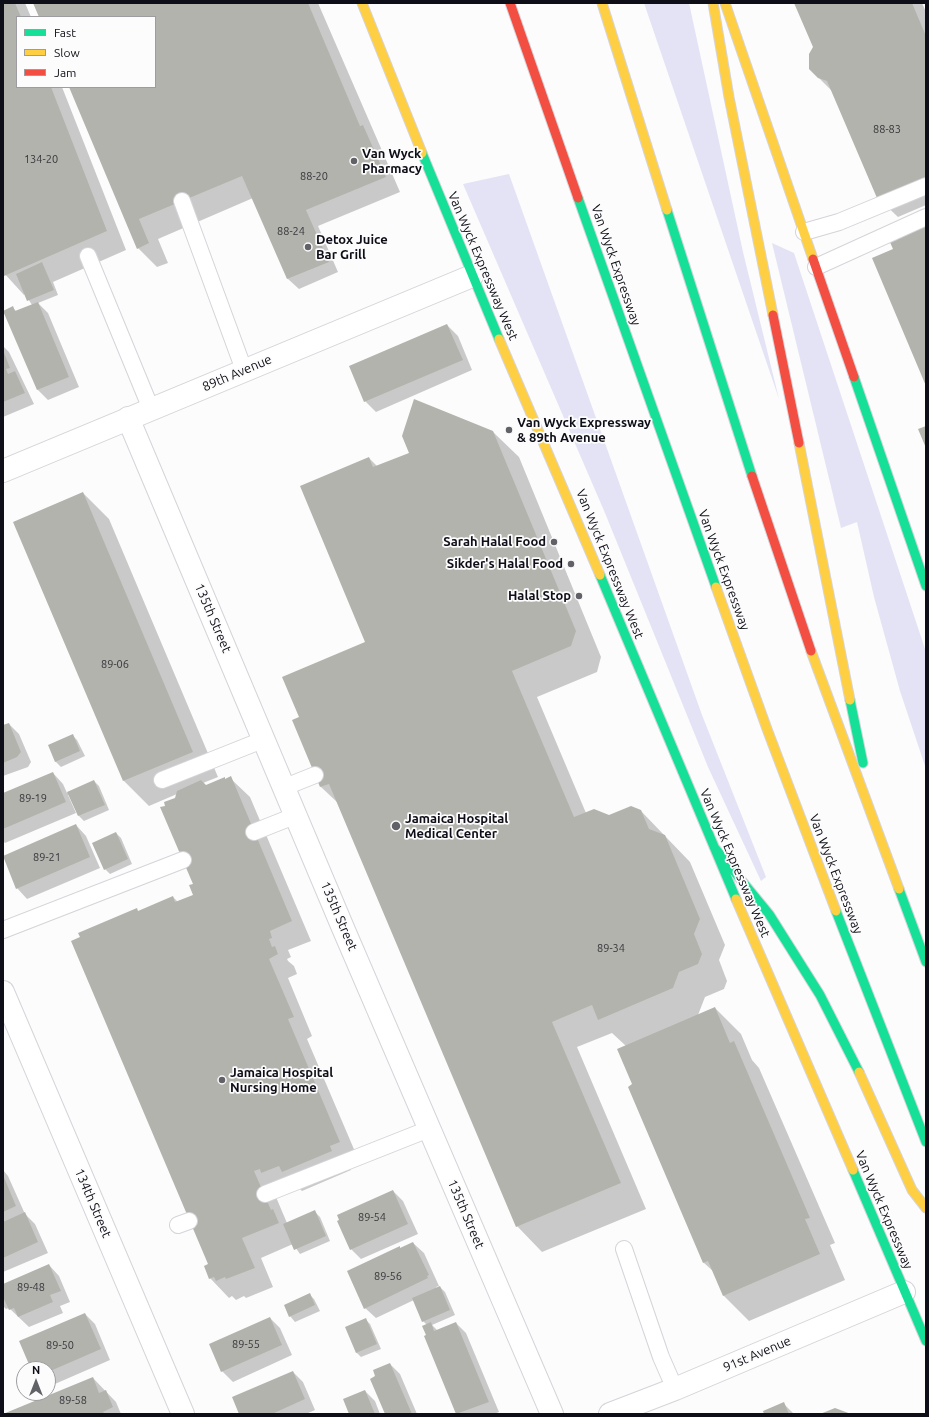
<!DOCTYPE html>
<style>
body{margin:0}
#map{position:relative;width:929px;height:1417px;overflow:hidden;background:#fcfcfc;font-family:Ubuntu,sans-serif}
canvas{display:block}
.frame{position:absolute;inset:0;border:4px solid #0e0e18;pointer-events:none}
.legend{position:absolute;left:16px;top:16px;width:140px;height:72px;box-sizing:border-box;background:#fcfcfc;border:1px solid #9d9da1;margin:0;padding:5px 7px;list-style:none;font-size:12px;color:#0e0e18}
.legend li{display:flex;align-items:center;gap:8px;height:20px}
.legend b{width:20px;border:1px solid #9d9da1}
.north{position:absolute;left:16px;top:1361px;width:40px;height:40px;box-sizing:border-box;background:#fcfcfc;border:1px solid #9d9da1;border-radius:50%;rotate:0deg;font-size:11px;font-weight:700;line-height:16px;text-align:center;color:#0e0e18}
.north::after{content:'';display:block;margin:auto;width:14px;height:18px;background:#616168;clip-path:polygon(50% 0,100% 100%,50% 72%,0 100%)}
</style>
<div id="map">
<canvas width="929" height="1417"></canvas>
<div class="frame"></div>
<ul class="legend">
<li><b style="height:5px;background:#16e098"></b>Fast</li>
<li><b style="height:5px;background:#ffcf43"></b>Slow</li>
<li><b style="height:5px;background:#f24e42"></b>Jam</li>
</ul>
<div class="north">N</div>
</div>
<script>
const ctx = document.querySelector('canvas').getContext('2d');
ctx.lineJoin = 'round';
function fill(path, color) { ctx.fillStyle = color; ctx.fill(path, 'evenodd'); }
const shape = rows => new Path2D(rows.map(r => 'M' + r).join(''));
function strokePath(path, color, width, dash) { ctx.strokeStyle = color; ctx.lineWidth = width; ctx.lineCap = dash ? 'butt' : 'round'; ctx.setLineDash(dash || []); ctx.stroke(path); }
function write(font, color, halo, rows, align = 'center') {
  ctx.font = font + ' Ubuntu,sans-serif'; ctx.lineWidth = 3.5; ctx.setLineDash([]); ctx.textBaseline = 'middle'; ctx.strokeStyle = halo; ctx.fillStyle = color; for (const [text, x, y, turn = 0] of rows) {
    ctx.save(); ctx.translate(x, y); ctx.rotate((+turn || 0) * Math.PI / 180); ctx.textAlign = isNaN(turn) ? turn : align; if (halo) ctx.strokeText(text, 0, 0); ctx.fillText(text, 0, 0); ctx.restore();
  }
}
const green = shape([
 [644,3,689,3,743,252,779,399],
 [509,174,702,715,766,877,761,881,708,767,605,513,463,184],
 [772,243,794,253,926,652,926,769,900,691,874,597,857,522,841,528]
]);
const shadow = shape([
 [3,3,25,3,31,17,17,17,17,87,62,87,126,250,53,282,58,295,38,303,48,313,79,387,48,400,38,390,4,311,13,308,17,312,32,305,25,294,24,295,3,272],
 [34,3,318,3,400,192,318,226,338,272,299,289,288,279,253,198,158,239,168,263,157,267,138,248,70,87,155,87,155,17,40,17],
 [795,3,922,3,926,12,926,205,898,217,878,198,833,92,818,77,814,47],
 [447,325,458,336,472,370,376,412,365,401,350,367],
 [3,346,9,352,34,404,3,417],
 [493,432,519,457,601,657,597,672,537,697,586,813,609,816,641,811,690,862,725,945,719,960,727,981,724,989,705,997,698,1015,715,1008,741,1034,752,1060,759,1068,835,1243,830,1245,845,1280,749,1321,723,1295,714,1272,704,1263,629,1087,633,1085,626,1046,612,1033,577,1047,646,1209,542,1252,517,1226,338,803,321,787,301,718,367,642,369,458,378,467],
 [83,493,109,519,218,777,203,783,206,786,224,778,226,780,230,778,250,797,311,941,288,950,291,957,287,959,288,961,294,966,297,974,288,978,312,1036,307,1039,359,1161,349,1166,351,1170,302,1191,297,1186,273,1190,287,1223,315,1212,320,1217,330,1241,300,1254,293,1244,261,1258,273,1287,246,1298,244,1296,236,1300,232,1296,229,1298,210,1278,173,897,178,902,194,895,194,884,167,806,176,799,177,794,149,806,124,781],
 [9,724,19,734,31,762,28,767,3,776,3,726],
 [72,735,77,740,85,756,61,767,56,762,49,746],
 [53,773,63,784,67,793,94,781,99,786,109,810,84,821,79,816,70,794,68,795,76,813,5,843,3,841,3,794],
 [76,825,86,836,100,868,27,899,17,888],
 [116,833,121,838,132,864,110,874,105,869],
 [3,1170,8,1176,25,1214,35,1224,48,1253,3,1272],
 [393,1191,403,1201,418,1234,361,1259,351,1249],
 [413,1243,424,1253,439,1286,436,1287,437,1289,440,1287,445,1292,455,1315,432,1325,438,1331,456,1323,466,1333,499,1412,494,1414,457,1414,425,1336,427,1335,427,1325,423,1321,414,1300,376,1318,365,1308,399,1247,401,1249],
 [49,1265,59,1276,70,1302,60,1306,63,1313,29,1327,9,1308,6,1309,3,1306,3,1285],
 [309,1294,314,1299,320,1311,295,1322,290,1316,285,1305],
 [85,1314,95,1324,110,1360,48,1387,48,1369,32,1369],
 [270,1318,280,1328,292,1355,233,1382,222,1371],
 [365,1319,370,1324,381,1349,361,1357,356,1352],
 [390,1364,400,1374,417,1414,386,1414],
 [293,1372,303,1382,315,1410,306,1414,240,1414],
 [93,1378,116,1402,121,1414,4,1414],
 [365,1391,375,1401,380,1414,350,1414],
 [783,1403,794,1414,765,1414]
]);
const building = shape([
 [3,3,15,3,21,17,17,17,17,87,51,87,107,231,4,276],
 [33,3,308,3,360,126,355,128,363,125,386,177,306,210,329,262,287,279,242,176,139,219,149,243,137,249,69,87,155,87,155,17,39,17],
 [794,3,912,3,926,36,926,177,877,198,827,81,818,78,809,69,809,54,813,47],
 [926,224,926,386,872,258,893,249,889,240],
 [42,262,54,290,27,301,16,274],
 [38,302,69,377,37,390,3,311,13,306,15,311],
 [447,324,463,360,364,402,349,366],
 [3,350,10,368,6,369,8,374,15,371,25,393,3,402],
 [414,399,493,431,576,631,571,646,512,671,574,817,594,809,609,815,631,806,641,810,649,829,665,835,700,919,694,934,702,954,698,964,679,972,673,988,598,1020,592,1005,552,1022,621,1183,516,1227,329,784,320,787,315,775,292,720,299,717,282,677,365,642,300,486,369,457,373,467,409,453,402,436],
 [926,426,926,448,918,429],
 [83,492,193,752,123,781,13,522],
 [9,723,21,752,17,757,3,763,3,725],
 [73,734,80,751,55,762,48,745],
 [53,772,66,802,3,829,3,793],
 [231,776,292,921,270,931,272,938,269,939,272,947,275,946,278,954,269,959,294,1017,288,1019,340,1142,330,1146,332,1151,282,1172,279,1166,261,1173,260,1169,254,1171,271,1210,273,1209,279,1223,242,1238,255,1268,226,1279,225,1277,216,1281,214,1277,209,1279,204,1266,208,1264,71,941,80,937,78,933,137,908,138,911,173,896,175,902,193,895,189,885,193,884,160,807,165,806,164,802,175,798,177,791,201,780,206,785,225,777,225,779],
 [94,780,105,805,78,816,67,792],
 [76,824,90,857,16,889,3,856],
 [116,832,128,859,104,870,92,843],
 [715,1007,730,1043,734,1041,810,1218,805,1219,820,1254,723,1296,708,1261,703,1263,628,1087,632,1084,617,1049],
 [3,1175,16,1206,3,1212],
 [393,1190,408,1224,350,1250,337,1221,339,1220,337,1215],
 [315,1210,326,1236,294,1250,283,1224],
 [25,1212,38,1242,3,1258,3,1222],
 [413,1242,429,1275,427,1276,428,1278,364,1309,347,1271,400,1246,400,1248],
 [49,1264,61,1291,50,1295,53,1302,18,1317,14,1308,9,1310,3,1297,3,1284],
 [440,1286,450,1310,422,1322,412,1298],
 [310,1293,315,1305,289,1317,284,1305],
 [85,1313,101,1349,48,1372,48,1369,31,1369,19,1341],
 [270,1317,282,1345,221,1372,209,1344],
 [366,1318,377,1344,356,1353,345,1327],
 [431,1322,434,1331,456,1322,489,1402,456,1414,424,1336,426,1335,422,1326],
 [390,1363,412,1414,385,1414,370,1379,375,1376,373,1370],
 [293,1371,305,1399,272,1414,239,1414,232,1397],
 [93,1377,99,1393,106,1390,113,1407,103,1412,104,1413,102,1414,3,1414],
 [365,1390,375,1414,349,1414,343,1399],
 [784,1402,789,1414,764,1414,763,1411],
 [835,1408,851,1414,820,1414]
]);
const lane = shape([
 [182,201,244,370],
 [804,232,839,222,926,186],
 [88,256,151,409],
 [816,267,926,217],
 [162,780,265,739],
 [285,787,315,775],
 [254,832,297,815],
 [3,930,183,860],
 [265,1194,429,1129],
 [178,1225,189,1221],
 [624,1249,661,1357,675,1389]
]);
const street = shape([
 [128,418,343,928,552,1414],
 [3,471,472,276],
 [3,992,183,1414],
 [610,1414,675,1389,904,1292]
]);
const fast = shape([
 [422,153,499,339],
 [578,198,716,587],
 [667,210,752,476],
 [854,377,926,586],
 [600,575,736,899],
 [850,700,863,763],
 [714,847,769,914,820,995,859,1072],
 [899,889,926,962],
 [836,911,926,1142],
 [853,1170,926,1341]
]);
const slow = shape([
 [362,3,422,153],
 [602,3,667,210],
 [713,3,729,97,773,315],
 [725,3,813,259],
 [499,339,600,575],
 [799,443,850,700],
 [716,587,767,729,836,911],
 [811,651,899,889],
 [736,899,853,1170],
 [859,1072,912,1190,926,1208]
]);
const jam = shape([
 [510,3,578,198],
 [813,259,854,377],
 [773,315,799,443],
 [752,476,811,651]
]);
const markers = [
 [354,161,4,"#616168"],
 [308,247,4,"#616168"],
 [509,430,4,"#616168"],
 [554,542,4,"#616168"],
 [571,564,4,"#616168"],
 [579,596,4,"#616168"],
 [396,826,5,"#616168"],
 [222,1080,4,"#616168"]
];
const numberNames = [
 ["88-83",887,129],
 ["134-20",41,159],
 ["88-20",314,176],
 ["88-24",291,231],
 ["89-06",115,664],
 ["89-19",33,798],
 ["89-21",47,857],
 ["89-34",611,948],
 ["89-54",372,1217],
 ["89-56",388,1276],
 ["89-48",31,1287],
 ["89-55",246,1344],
 ["89-50",60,1345],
 ["89-58",73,1400]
];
const poiNames = [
 ["Van Wyck",362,154],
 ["Pharmacy",362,169],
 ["Detox Juice",316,240],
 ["Bar Grill",316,255],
 ["Van Wyck Expressway",517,423],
 ["& 89th Avenue",517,438],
 ["Sarah Halal Food",546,542,"right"],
 ["Sikder's Halal Food",563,564,"right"],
 ["Halal Stop",571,596,"right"],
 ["Jamaica Hospital",405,819],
 ["Medical Center",405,834],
 ["Jamaica Hospital",230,1073],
 ["Nursing Home",230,1088]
];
const streetNames = [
 ["Van Wyck Expressway",616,265,71],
 ["Van Wyck Expressway West",483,266,67],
 ["89th Avenue",237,373,-23],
 ["Van Wyck Expressway West",610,564,68],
 ["Van Wyck Expressway",724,570,70],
 ["135th Street",213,618,67],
 ["Van Wyck Expressway West",735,863,67],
 ["Van Wyck Expressway",836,874,69],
 ["135th Street",339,916,67],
 ["134th Street",93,1203,67],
 ["Van Wyck Expressway",884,1210,67],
 ["135th Street",466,1214,67],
 ["91st Avenue",757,1354,-23]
];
fill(green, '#e3e3f5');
fill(shadow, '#0003');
fill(building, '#b2b3ac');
strokePath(lane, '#d4d4da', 18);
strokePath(street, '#d4d4da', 24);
strokePath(fast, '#d4d4da', 11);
strokePath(slow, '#d4d4da', 11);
strokePath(jam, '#d4d4da', 11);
strokePath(lane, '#fff', 16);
strokePath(street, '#fff', 22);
strokePath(fast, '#16e098', 9);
strokePath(slow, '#ffcf43', 9);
strokePath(jam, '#f24e42', 9);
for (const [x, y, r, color] of markers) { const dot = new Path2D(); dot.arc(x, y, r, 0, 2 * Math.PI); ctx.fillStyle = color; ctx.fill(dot); strokePath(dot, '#fcfcfc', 1.5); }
write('11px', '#37373d', null, numberNames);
write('bold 13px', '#0e0e18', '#fcfcfc', poiNames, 'left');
write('13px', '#0e0e18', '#fcfcfc', streetNames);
</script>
